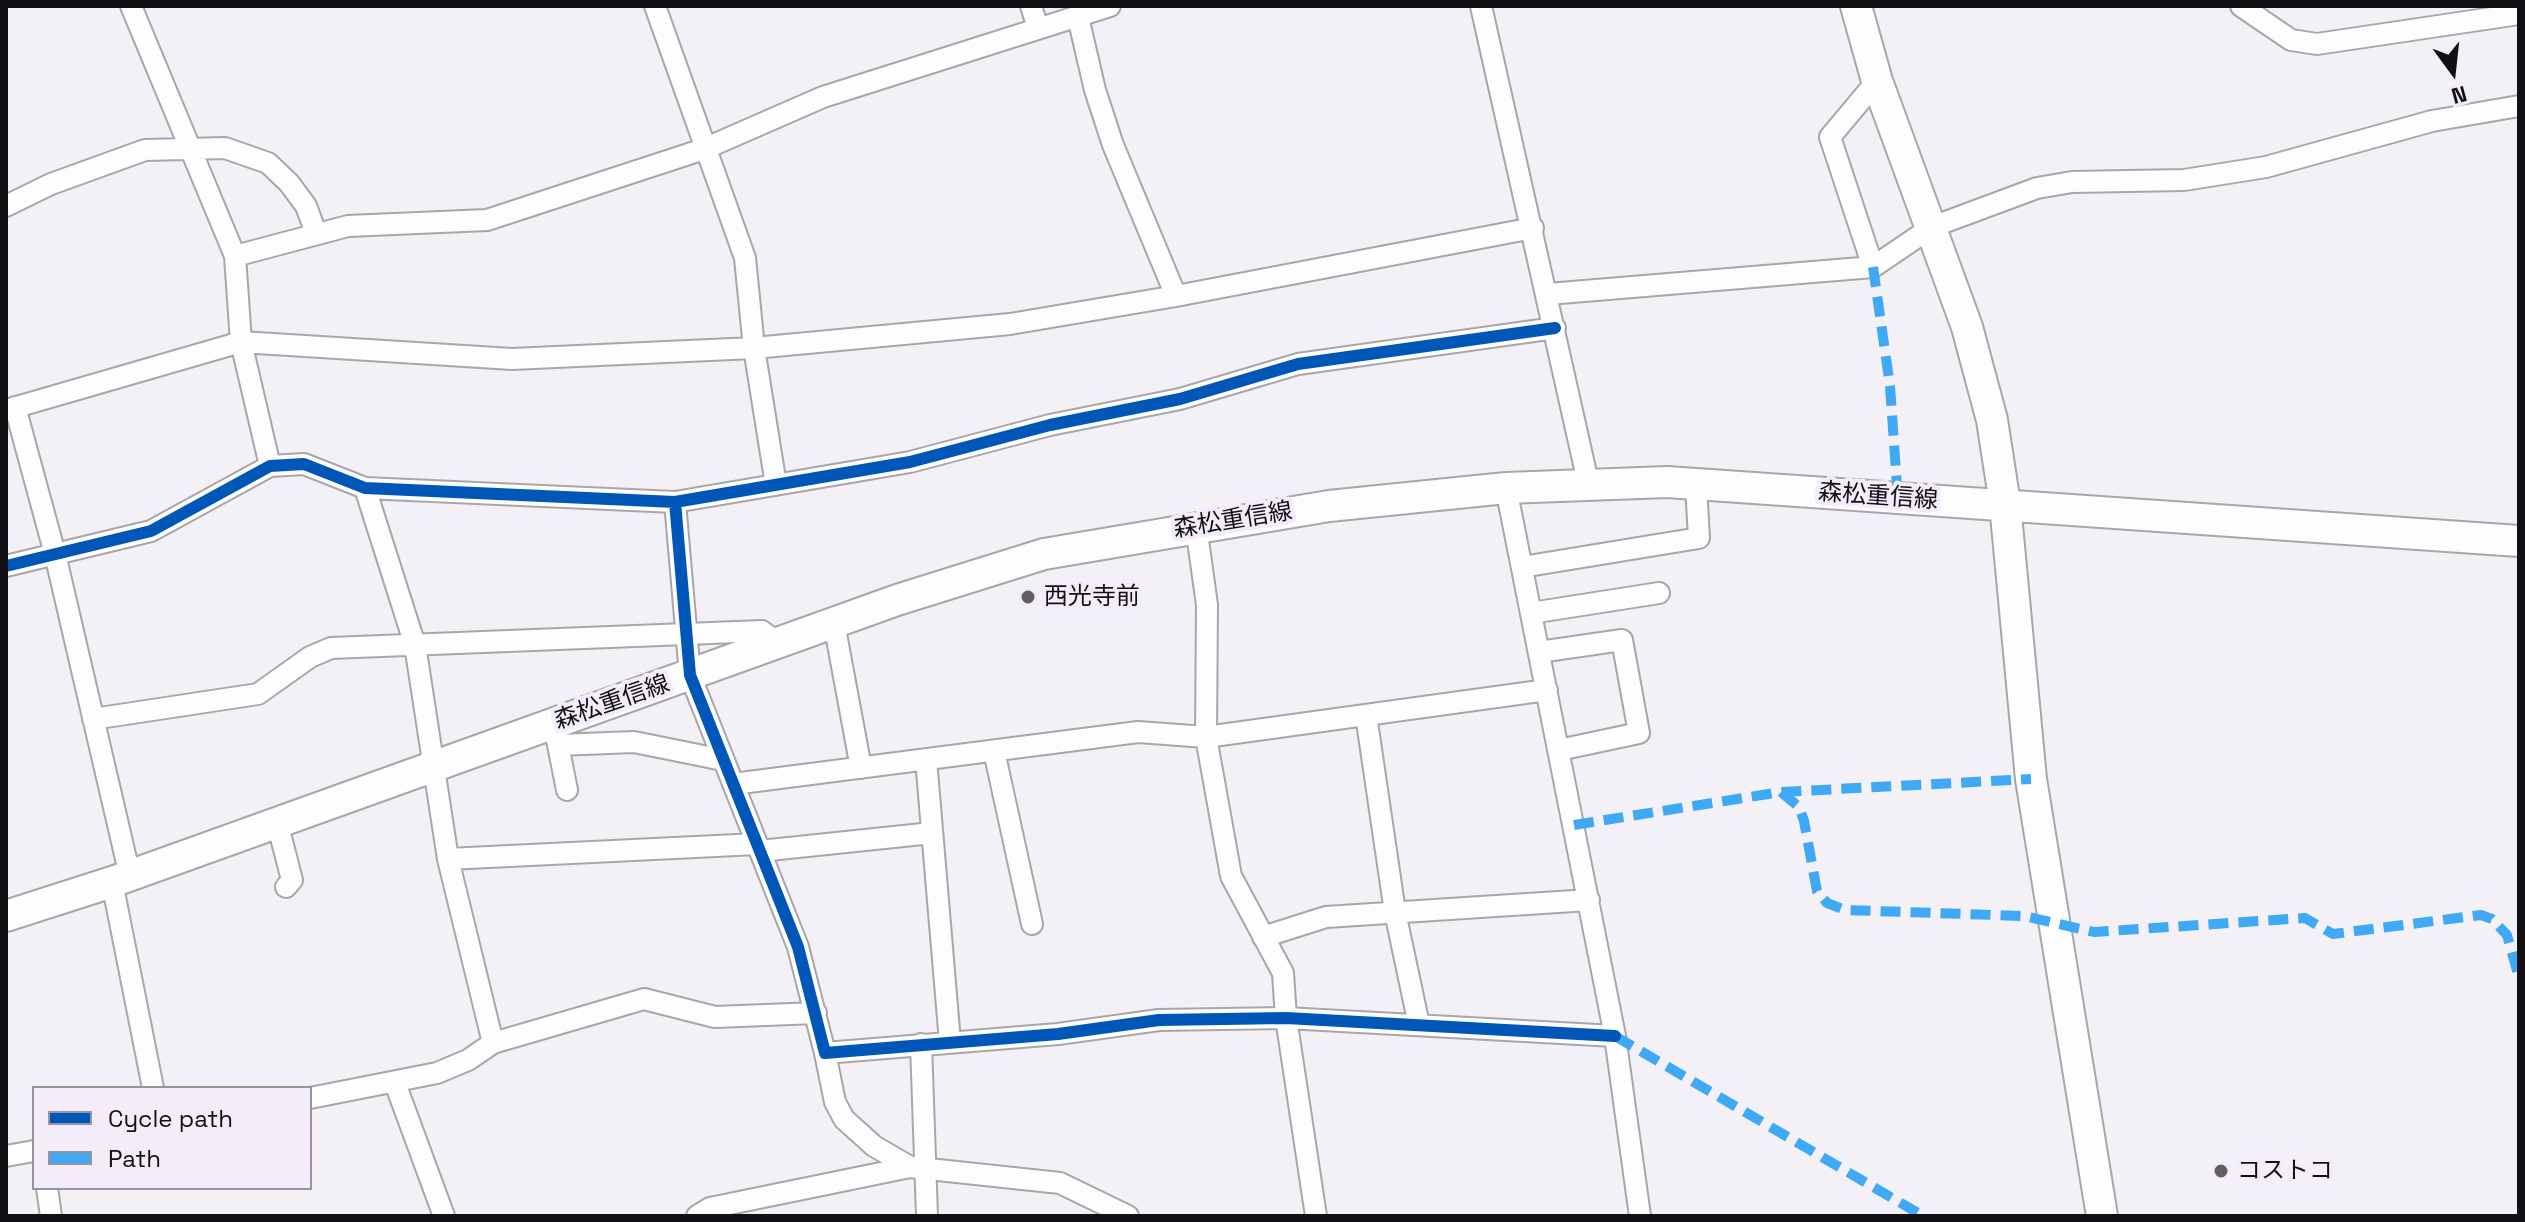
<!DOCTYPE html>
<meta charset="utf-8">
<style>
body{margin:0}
#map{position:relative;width:2525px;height:1222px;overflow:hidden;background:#f3f0f6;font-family:"Space Grotesk",sans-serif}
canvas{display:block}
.frame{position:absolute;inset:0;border:8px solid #121015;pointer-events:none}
.legend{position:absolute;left:32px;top:1086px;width:280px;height:104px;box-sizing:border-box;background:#f3ecfa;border:2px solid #99949e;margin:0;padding:10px 14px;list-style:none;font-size:24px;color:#121015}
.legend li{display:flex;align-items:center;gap:16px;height:40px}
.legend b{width:40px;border:2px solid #99949e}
.north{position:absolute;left:2413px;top:32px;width:80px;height:80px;-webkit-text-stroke:6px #f3ecfa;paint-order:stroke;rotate:165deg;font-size:22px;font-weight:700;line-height:32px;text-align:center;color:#121015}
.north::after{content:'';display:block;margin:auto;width:28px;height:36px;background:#121015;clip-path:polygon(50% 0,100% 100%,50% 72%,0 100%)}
</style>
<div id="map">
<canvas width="2525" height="1222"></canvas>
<div class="frame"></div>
<ul class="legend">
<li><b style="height:10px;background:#0057b8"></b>Cycle path</li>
<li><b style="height:10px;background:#3fa9f5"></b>Path</li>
</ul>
<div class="north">N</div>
</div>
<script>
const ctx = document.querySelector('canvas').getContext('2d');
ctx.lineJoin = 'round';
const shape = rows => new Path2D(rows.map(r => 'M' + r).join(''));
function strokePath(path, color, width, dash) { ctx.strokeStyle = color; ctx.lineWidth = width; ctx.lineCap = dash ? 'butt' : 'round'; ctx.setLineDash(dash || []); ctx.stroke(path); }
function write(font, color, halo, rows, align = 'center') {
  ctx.font = font + ' "Space Grotesk","Noto Sans JP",sans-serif'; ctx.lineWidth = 8; ctx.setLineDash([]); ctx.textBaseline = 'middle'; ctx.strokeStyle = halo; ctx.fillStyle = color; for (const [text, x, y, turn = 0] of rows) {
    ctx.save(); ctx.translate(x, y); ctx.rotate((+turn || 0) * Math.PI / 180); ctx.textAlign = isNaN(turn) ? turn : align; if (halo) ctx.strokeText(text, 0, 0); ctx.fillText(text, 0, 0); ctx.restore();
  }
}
const street = shape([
 [131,6,235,256,241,342,270,466],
 [655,6,745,258,754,348,776,485],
 [1031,6,1038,28],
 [1481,6,1588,482],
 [2241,6,2291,40,2317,44,2519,14],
 [1078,17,1095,90,1113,145,1176,296],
 [6,206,51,184,145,150,225,148,268,163,289,183,306,206,316,233],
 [235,256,348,226,487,220,704,149,823,97,1110,6],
 [1873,267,1830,137,1877,81],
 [1548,294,1873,267,1932,227,2037,188,2072,182,2184,180,2266,167,2432,121,2519,106],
 [15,407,55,554,130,876],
 [6,410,241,342,512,359,754,348,1010,324,1176,296,1533,228],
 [365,488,415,645,448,859,493,1043],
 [1506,488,1615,1036,1640,1216],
 [675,502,690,675,798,947,825,1053,1058,1034,1159,1020,1286,1018,1615,1036],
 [1196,526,1207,605,1206,737,1231,876,1283,973,1286,1018,1316,1216],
 [6,566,151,531,270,466,304,464,365,488,675,502,910,462,1050,425,1180,399,1298,364,1555,328],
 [1522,567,1699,538,1696,485],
 [1531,613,1659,593],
 [834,623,861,768],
 [1539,652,1622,640,1639,733,1559,750],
 [1366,715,1395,912,1419,1025],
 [93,719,258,694,310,657,331,648,762,631,778,643],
 [556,735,567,790],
 [558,745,634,742,723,760],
 [994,751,1032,924],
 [926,759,950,1042],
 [733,784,1138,732,1206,737,1547,690],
 [277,822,292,880,286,887],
 [760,851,932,833],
 [448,859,757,844],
 [112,882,153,1088],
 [1263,937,1326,917,1589,900],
 [921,1044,927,1216],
 [825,1053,835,1102,844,1119,874,1146,910,1167],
 [395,1083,444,1216],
 [310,1098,437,1073,468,1060,493,1043,644,999,715,1017,816,1013],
 [6,1156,34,1151],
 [47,1188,51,1216],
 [697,1216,710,1208,910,1167,1060,1183,1128,1216]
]);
const secondary = shape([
 [1856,6,1877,81,1967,327,1992,420,2005,504,2031,779,2102,1216],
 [6,916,112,882,897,600,1044,554,1329,506,1506,488,1667,482,2519,541]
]);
const quiet = shape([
 [1873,267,1890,386,1898,500],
 [1781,792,1799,807,1804,821,1817,891,1827,903,1845,910,2024,916,2094,932,2305,918,2333,934,2481,915,2492,919,2507,935,2519,978],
 [1574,825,1781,792,2031,779],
 [1615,1036,1923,1216]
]);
const cycleway = shape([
 [675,502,690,675,798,947,825,1053,1058,1034,1159,1020,1286,1018,1615,1036],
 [6,566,151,531,270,466,304,464,365,488,675,502,910,462,1050,425,1180,399,1298,364,1555,328]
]);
const markers = [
 [1028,597,8,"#615e64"],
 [2221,1171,8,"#615e64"]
];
const streetNames = [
 ["森松重信線",1878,497,4],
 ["森松重信線",1233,521,-9],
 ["森松重信線",612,703,-19]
];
const poiNames = [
 ["西光寺前",1044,597],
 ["コストコ",2237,1171]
];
strokePath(street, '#a8a6ab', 24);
strokePath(secondary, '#a8a6ab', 34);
strokePath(street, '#fdfdfe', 20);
strokePath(secondary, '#fdfdfe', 30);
strokePath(quiet, '#3fa9f5', 10, [20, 10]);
strokePath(cycleway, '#0057b8', 12);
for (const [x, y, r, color] of markers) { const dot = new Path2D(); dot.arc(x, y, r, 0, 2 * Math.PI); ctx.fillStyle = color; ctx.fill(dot); strokePath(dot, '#f3ecfa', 3); }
write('24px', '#121015', '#f3ecfa', streetNames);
write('24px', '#121015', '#f3ecfa', poiNames, 'left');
</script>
